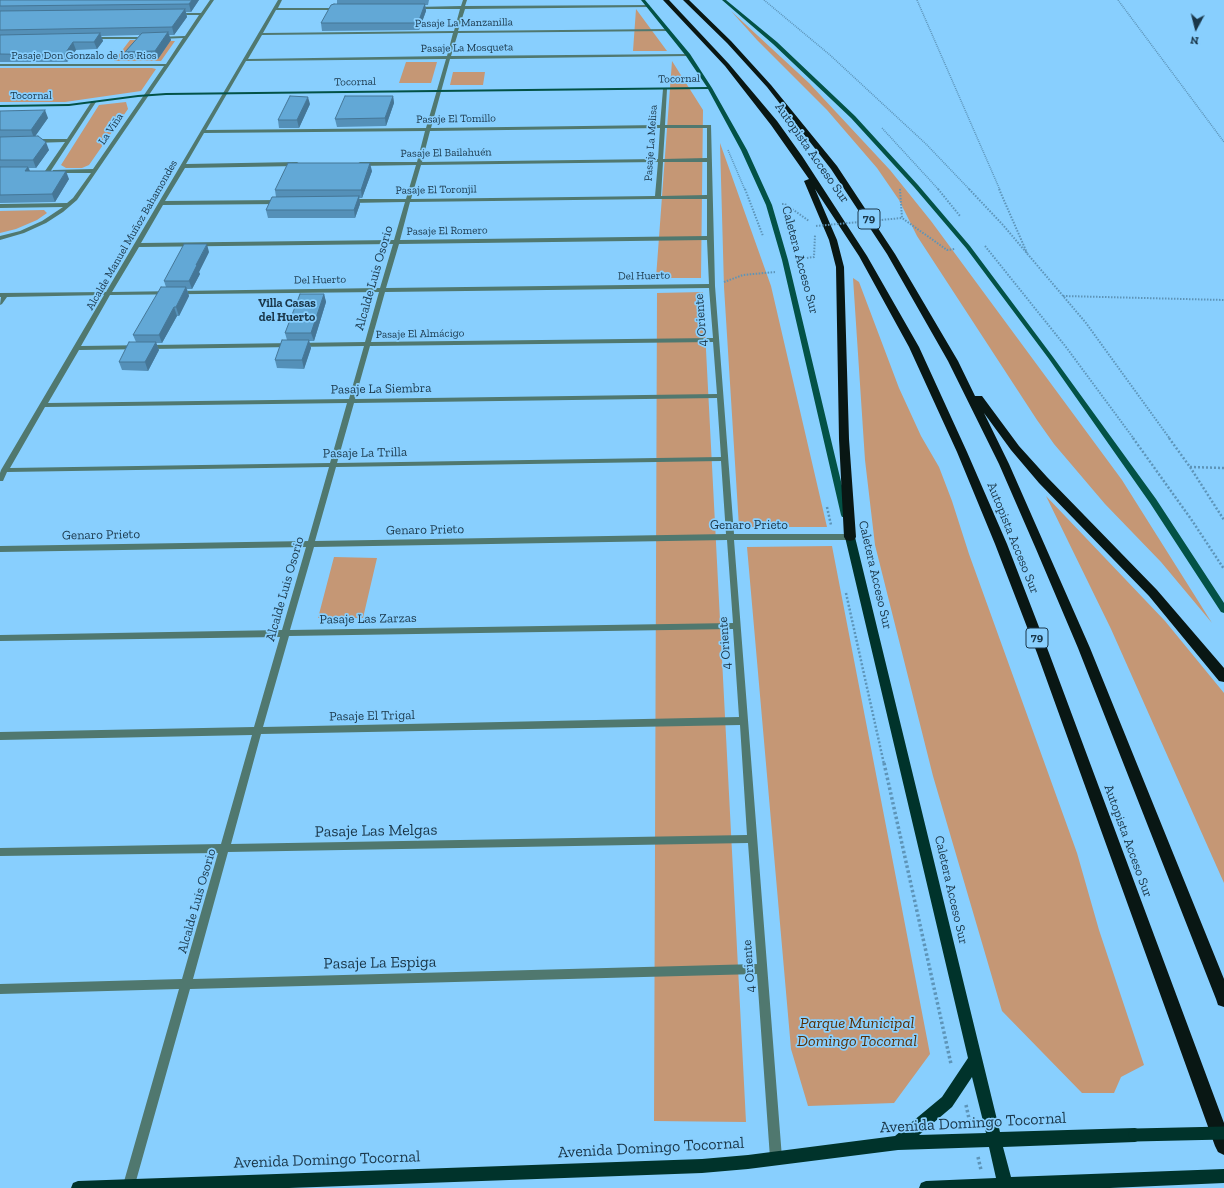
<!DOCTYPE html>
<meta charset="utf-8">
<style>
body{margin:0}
#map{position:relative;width:1224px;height:1188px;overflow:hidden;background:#88cffe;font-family:"Zilla Slab",serif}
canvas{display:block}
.north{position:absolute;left:1176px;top:8px;width:40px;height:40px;-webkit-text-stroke:3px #88cffe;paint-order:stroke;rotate:187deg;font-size:11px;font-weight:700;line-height:16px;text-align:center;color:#1a374a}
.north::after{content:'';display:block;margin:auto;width:14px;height:18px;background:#1a374a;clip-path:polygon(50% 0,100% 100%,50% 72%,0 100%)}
</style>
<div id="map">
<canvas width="1224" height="1188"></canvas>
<div class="north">N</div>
</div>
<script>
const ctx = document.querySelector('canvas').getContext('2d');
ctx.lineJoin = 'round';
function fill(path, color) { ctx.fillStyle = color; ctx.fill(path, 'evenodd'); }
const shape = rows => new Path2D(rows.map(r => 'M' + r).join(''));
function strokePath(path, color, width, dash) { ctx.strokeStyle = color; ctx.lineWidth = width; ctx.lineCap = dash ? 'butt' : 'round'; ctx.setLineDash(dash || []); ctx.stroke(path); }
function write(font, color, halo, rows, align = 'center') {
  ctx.font = font + ' "Zilla Slab",serif'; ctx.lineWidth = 3.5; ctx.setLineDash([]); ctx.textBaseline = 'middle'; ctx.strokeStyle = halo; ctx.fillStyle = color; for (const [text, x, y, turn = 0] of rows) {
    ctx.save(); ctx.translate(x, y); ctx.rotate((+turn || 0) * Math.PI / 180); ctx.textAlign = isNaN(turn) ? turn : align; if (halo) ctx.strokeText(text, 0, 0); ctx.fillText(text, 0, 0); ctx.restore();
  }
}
const green = shape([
 [636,9,667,51,633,51],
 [731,11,809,83,890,170,931,221,1122,480,1212,623,1161,562,1105,504,1054,444,1037,420,917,236,899,200,877,168,827,110,757,40],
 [130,40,175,41,161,61,114,61],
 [672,61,703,110,701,278,656,278],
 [406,62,437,62,431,83,399,83],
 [0,68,152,68,156,69,141,91,65,102,0,102],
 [453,72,485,72,483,85,450,85],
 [126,102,128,109,89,165,82,168,66,168,61,165,99,105],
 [720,143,771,286,827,527,739,527,724,287],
 [44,210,47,213,37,220,16,229,0,233,0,211],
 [853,278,859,282,899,388,921,436,939,467,952,501,969,554,1077,853,1099,930,1144,1065,1121,1077,1114,1093,1082,1093,1002,1011,933,776,875,545,865,460],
 [703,292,746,1122,654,1121,657,293],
 [1046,496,1165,621,1224,693,1224,883,1111,629],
 [832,546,930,1054,894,1103,808,1106,791,1049,747,547],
 [334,557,377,558,363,618,318,618]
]);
const pathFar3 = shape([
 [764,0,830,55,926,144,970,190],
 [917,0,1000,190],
 [1118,0,1224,142],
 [882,128,939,190],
 [728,150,745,190],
 [900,190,901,188]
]);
const pathFar2 = shape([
 [745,189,763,236],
 [900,189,902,218,947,250,955,249],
 [938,189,960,216],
 [969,189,1003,225,1086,323,1170,439],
 [999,189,1027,253],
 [782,204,785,204,809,221],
 [985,246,1066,347,1134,439],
 [798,259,814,257,815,235],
 [724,282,743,275,775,272],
 [1063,296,1224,300]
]);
const pathFar1 = shape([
 [1133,438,1191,519,1224,569],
 [1169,438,1190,467,1224,520],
 [1190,467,1224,468],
 [827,507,831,525],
 [846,593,884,764]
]);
const path = shape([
 [884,763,951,1064],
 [966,1105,970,1123],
 [978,1157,981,1170]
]);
const street = shape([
 [210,0,214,0,77,200,63,212,46,223,24,233,0,240,0,236,20,231,42,221,63,207,0,208,0,204,67,203,73,198,91,173,55,173,53,172,53,170,93,169,164,66,0,66,0,64,166,64,183,38,159,39,157,39,157,37,185,36,199,15,177,15,175,14,176,13,201,13,210,0],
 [278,0,282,0,278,8,338,8,340,9,338,10,276,10,263,33,454,31,460,9,416,9,414,8,416,7,461,6,463,0,467,0,465,6,649,5,650,7,465,9,458,31,668,29,670,30,668,31,458,33,451,56,688,54,690,55,688,56,450,59,431,128,660,125,663,89,665,88,667,89,665,125,711,125,715,286,734,534,850,534,854,537,850,540,734,540,782,1158,780,1162,776,1164,772,1162,770,1158,757,974,190,989,134,1188,124,1188,123,1185,179,989,0,994,0,984,182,979,218,853,0,856,0,848,221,844,252,735,0,740,0,732,254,727,280,637,0,641,0,635,282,630,306,547,0,552,0,546,308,541,329,467,7,472,3,481,0,481,0,473,1,470,104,295,7,297,2,304,0,305,1,297,0,297,0,293,106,292,278,0],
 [453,33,447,56,248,59,262,35,453,33],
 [446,59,426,128,206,130,246,61,446,59],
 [660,128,658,159,422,162,430,131,660,128],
 [665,128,707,128,707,158,663,159,665,128],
 [425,131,417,162,360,162,357,164,360,166,416,165,406,199,350,199,347,201,350,203,405,202,394,240,141,243,163,205,281,204,284,202,281,200,165,201,185,168,297,166,300,164,297,162,186,164,204,133,425,131],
 [658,162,655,196,411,199,421,165,658,162],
 [663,162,707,162,707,195,661,196,663,162],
 [656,199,707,199,707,236,400,240,410,202,656,199],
 [707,240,709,284,386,288,399,244,707,240],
 [393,244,380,288,112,292,139,247,393,244],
 [709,288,713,338,371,342,385,292,709,288],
 [379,292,365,342,81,346,110,295,379,292],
 [713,342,717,394,355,399,370,346,713,342],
 [364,346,349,399,48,403,79,350,364,346],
 [717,398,721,457,337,463,354,403,717,398],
 [347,403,330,463,10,468,45,407,347,403],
 [721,461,726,534,315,541,336,467,721,461],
 [727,540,733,623,290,630,314,547,727,540],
 [733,629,739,717,263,727,289,636,733,629],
 [740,725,747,835,231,844,261,734,740,725],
 [748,843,757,964,193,979,228,852,748,843],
 [91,37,147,37,149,38,147,39,89,39,89,38,91,37],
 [92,101,96,102,50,172,46,172,45,171,65,142,33,143,30,141,33,139,67,139,92,101]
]);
const secondary = shape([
 [641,0,645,0,690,54,712,88,747,150,772,205,788,260,849,515,848,517,842,517,841,515,782,260,766,205,741,150,708,89,166,95,138,97,69,106,0,107,0,105,69,104,138,95,166,93,707,87,686,56,641,0],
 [722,0,726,0,777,42,855,116,918,185,970,246,1053,357,1156,499,1224,603,1224,613,1221,612,1150,503,1049,359,966,248,914,187,851,118,773,44,722,0]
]);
const primary = shape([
 [850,534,855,537,1000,1132,1135,1128,1140,1130,1142,1135,1140,1140,1135,1142,1003,1147,1011,1177,1224,1169,1224,1183,1110,1188,919,1188,921,1183,926,1181,996,1178,989,1147,898,1150,748,1169,702,1173,289,1188,71,1188,73,1183,78,1181,702,1159,748,1155,895,1136,942,1097,968,1058,845,537,850,534],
 [972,1077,986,1133,919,1135,952,1107,972,1077]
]);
const highway = shape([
 [663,0,669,0,729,64,777,121,802,156,867,256,919,347,967,452,1007,544,1049,653,1224,1123,1224,1155,1218,1152,1215,1146,1037,653,995,544,957,452,909,347,859,256,815,189,837,240,844,267,849,439,856,537,854,540,850,541,846,540,844,537,839,439,836,267,829,240,804,181,809,179,771,125,725,66,663,0],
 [683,0,689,0,731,41,771,85,837,166,895,254,958,361,975,396,982,396,1019,446,1047,477,1157,590,1224,668,1224,682,1219,681,1149,596,1039,483,1011,450,984,413,1009,464,1090,648,1224,979,1224,1007,1218,1005,1216,999,1078,648,1036,549,999,464,948,361,887,254,831,169,767,87,727,43,683,0]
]);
const pathBridge = shape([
 [816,226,902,218]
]);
const primaryBridge = shape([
 [1135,1135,1224,1133]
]);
const wall = shape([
 [0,0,199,0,191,12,186,12,187,17,174,35,169,35,171,40,158,59,128,59,125,52,140,35,101,36,103,41,97,49,76,50,67,62,0,62],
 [337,0,429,0,428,5,425,5,426,11,419,30,322,31,321,23,337,4],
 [393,96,394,103,386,126,337,127,335,119],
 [310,104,299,128,279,128,278,120],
 [0,111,48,118,35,136,49,150,36,168,29,168,30,171,69,179,55,202,0,203],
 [372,171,362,198,359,198,360,204,355,218,268,218,266,210,276,197,275,190],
 [209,252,199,272,200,274,192,289,187,289,189,296,179,316,177,316,162,343,156,343,159,350,148,371,122,370,119,362,136,342,133,335,166,287,164,281],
 [324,294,326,302,314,341,309,341,311,348,304,369,277,368,275,360,287,340,285,333]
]);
const shadedWall = shape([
 [192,0,199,0,191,12,189,4],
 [425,4,426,11,419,30,418,23],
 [185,9,187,17,174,35,172,27],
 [168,32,171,40,158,59,155,51],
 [100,33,103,41,97,49,94,42],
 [73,42,76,50,67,62,64,55],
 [393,96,394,103,386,126,385,118],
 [308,97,310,104,299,128,297,120],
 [45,110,48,118,34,138,31,130],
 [46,142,49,150,36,168,33,160],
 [370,163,372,171,362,198,361,190],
 [28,167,31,175,25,171],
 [66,171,69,179,55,202,52,194],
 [359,196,360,204,355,218,354,210],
 [207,244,209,252,199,272,200,274,192,289,189,281,196,265],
 [186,287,189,296,179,316,176,307],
 [324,294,326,302,314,341,311,333],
 [174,307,177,316,162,343,159,335],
 [309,340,311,348,304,369,302,360],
 [156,342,159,350,148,371,145,362]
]);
const building = shape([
 [0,0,192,0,189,4,0,6,0,0],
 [334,4,425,4,418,23,321,23,331,5,334,4],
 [185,9,172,27,0,30,0,11,185,9],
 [168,32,155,51,125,52,142,33,168,32],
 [100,33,94,42,73,42,64,55,0,54,0,35,100,33],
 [290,96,308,97,297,120,278,120,290,96],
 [345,96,393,96,385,118,335,119,345,96],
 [45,110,31,130,0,130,0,111,45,110],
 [38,136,46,142,33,160,0,160,0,137,38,136],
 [288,163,370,163,361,190,275,190,288,163],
 [0,167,28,167,25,171,66,171,52,194,0,195,0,167],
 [359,196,354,210,266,210,272,197,359,196],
 [184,244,207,244,196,265,197,265,189,281,164,281,184,244],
 [161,287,186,287,176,307,174,307,159,335,133,335,161,287],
 [300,294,324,294,311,333,285,333,300,294],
 [282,340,309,340,302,360,275,360,282,340],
 [129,342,156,342,145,362,119,362,129,342]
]);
const farStreetnames = [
 ["Pasaje La Manzanilla",464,23,-1],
 ["Pasaje La Mosqueta",467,48,-1],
 ["Pasaje Don Gonzalo de los Rios",84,56],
 ["Tocornal",679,79,-1],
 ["Tocornal",355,82,-1],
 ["Tocornal",31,96],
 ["Pasaje El Tomillo",456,119,-1],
 ["La Viña",111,129,-56],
 ["Pasaje La Melisa",651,143,-86],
 ["Pasaje El Bailahuén",446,153,-1],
 ["Pasaje El Toronjil",436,190,-1],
 ["Pasaje El Romero",447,231,-1],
 ["Alcalde Manuel Muñoz Bahamondes",132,235,-60],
 ["Del Huerto",644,276,-1],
 ["Del Huerto",320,280,-1],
 ["Pasaje El Almácigo",420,334,-1]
];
const shields = [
 [869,219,22],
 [1037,638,22]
];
const shieldNames = [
 ["79",869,219],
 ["79",1037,638]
];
const farNeighbourhoodnames = [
 ["Villa Casas",287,304],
 ["del Huerto",287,318]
];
const streetNames = [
 ["Autopista Acceso Sur",812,153,55],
 ["Caletera Acceso Sur",800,260,75],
 ["Alcalde Luis Osorio",374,278,-74],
 ["4 Oriente",701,320,-94],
 ["Pasaje La Siembra",381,389,-1],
 ["Pasaje La Trilla",365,453,-1],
 ["Genaro Prieto",749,525],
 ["Genaro Prieto",425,530,-1],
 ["Genaro Prieto",101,535,-1],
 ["Autopista Acceso Sur",1013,538,68],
 ["Caletera Acceso Sur",875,575,77],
 ["Alcalde Luis Osorio",285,589,-74],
 ["Pasaje Las Zarzas",368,619,-1],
 ["4 Oriente",725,643,-94],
 ["Pasaje El Trigal",372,716,-1],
 ["Autopista Acceso Sur",1128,841,70],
 ["Caletera Acceso Sur",951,890,77],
 ["Alcalde Luis Osorio",197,901,-74],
 ["4 Oriente",749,966,-94]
];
const nearStreetnames = [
 ["Pasaje Las Melgas",376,831,-1],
 ["Pasaje La Espiga",380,963,-1],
 ["Avenida Domingo Tocornal",973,1123,-3],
 ["Avenida Domingo Tocornal",651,1148,-3],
 ["Avenida Domingo Tocornal",327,1160,-2]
];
const nearParknames = [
 ["Parque Municipal",857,1023],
 ["Domingo Tocornal",857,1041]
];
fill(green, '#c59775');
strokePath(pathFar3, '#5d94b8', 1.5, [1, 1]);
strokePath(pathFar2, '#5d94b8', 2, [1.5, 1.5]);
strokePath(pathFar1, '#5d94b8', 2.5, [2, 2]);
strokePath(path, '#5d94b8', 3.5, [2.5, 2.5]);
fill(street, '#50786f');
fill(secondary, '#035246');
fill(primary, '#00332b');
fill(highway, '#091714');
strokePath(pathBridge, '#5d94b8', 2, [1.5, 1.5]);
strokePath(primaryBridge, '#00332b', 13);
fill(wall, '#5490b8');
fill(shadedWall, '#457696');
fill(building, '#62a8d6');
strokePath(building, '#457696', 1);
write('11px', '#1a374a', '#88cffe', farStreetnames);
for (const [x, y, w] of shields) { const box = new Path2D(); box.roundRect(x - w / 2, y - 10, w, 20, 3); ctx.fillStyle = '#88cffe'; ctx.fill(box); strokePath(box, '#1a374a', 1); }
write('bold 12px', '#1a374a', null, shieldNames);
write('bold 12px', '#1a374a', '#88cffe', farNeighbourhoodnames);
write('13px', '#1a374a', '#88cffe', streetNames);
write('16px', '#1a374a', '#88cffe', nearStreetnames);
write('italic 16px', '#5a2f04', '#88cffe', nearParknames);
</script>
